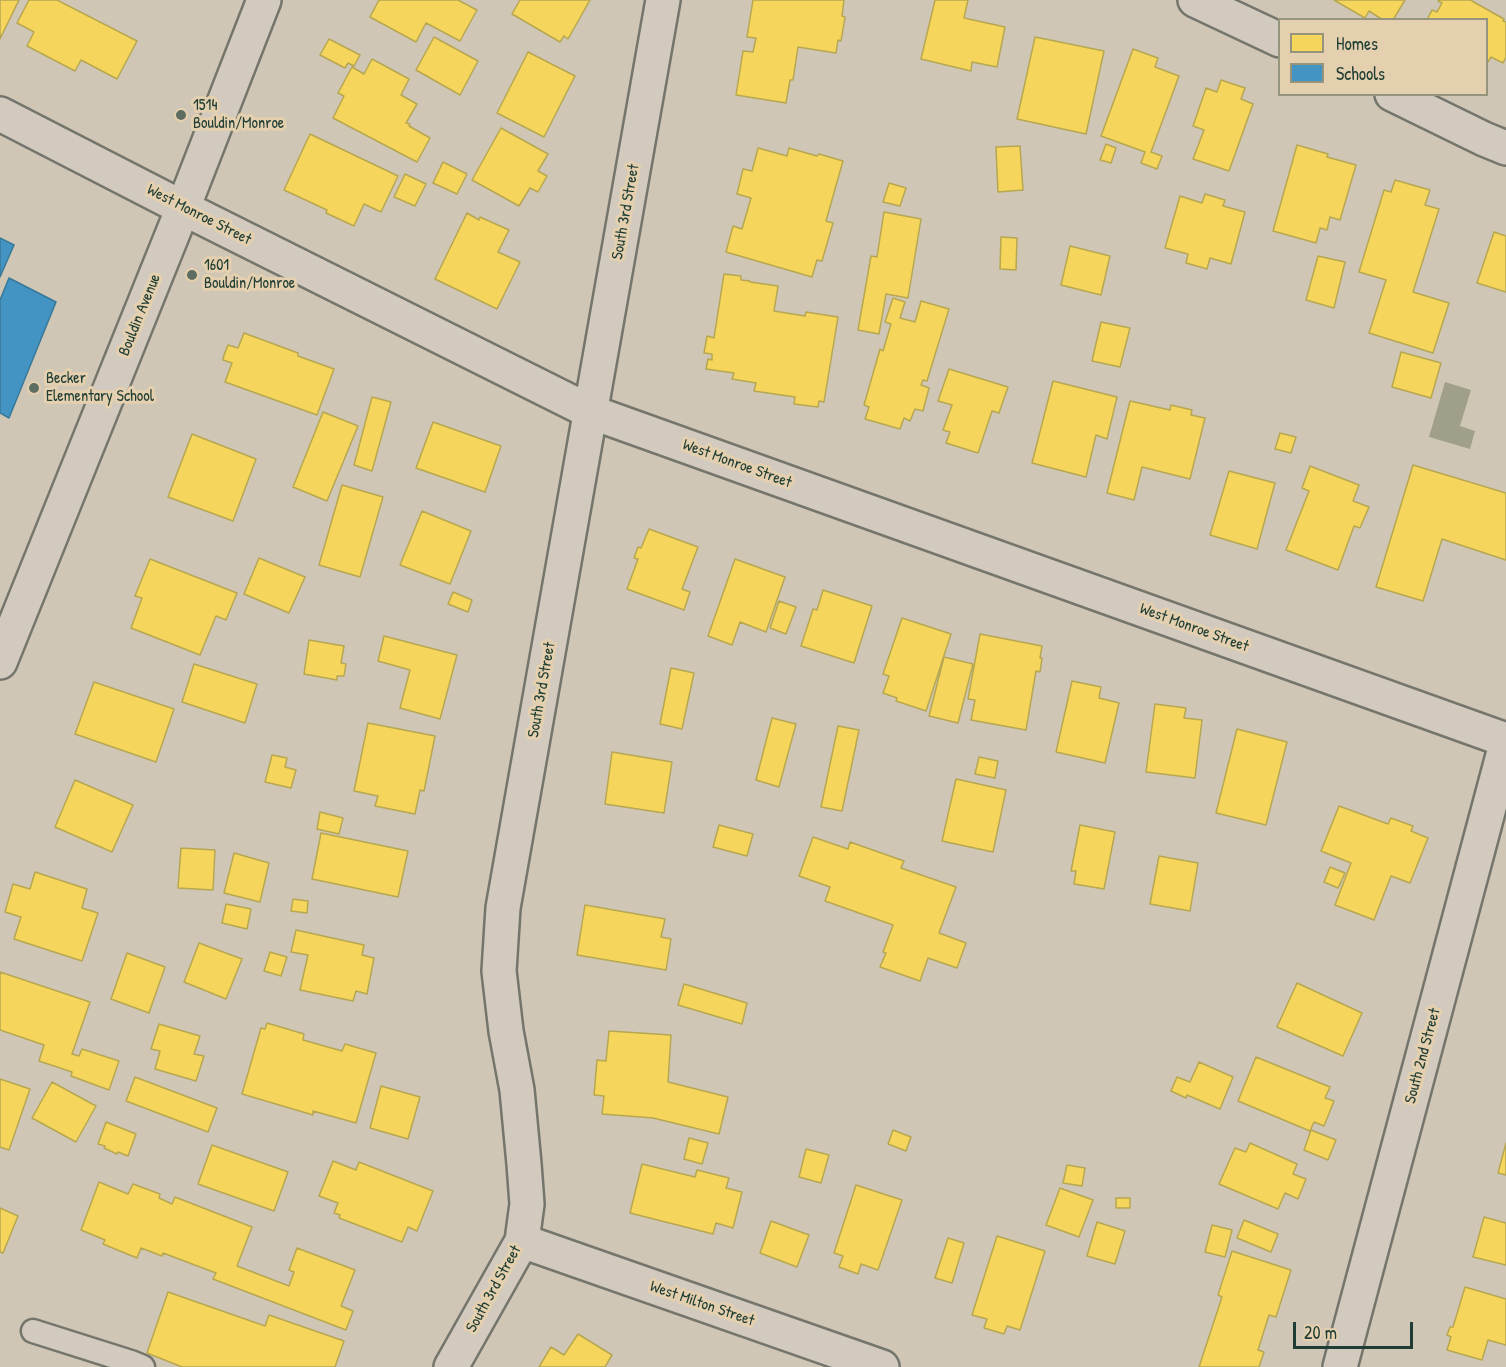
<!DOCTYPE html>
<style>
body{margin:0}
#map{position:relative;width:1506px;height:1367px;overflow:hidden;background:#d0c6b5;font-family:"Patrick Hand",sans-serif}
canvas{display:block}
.legend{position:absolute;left:1278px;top:18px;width:210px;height:78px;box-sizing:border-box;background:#e4d0ae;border:2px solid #95957d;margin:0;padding:8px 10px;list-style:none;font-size:18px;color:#1f3d34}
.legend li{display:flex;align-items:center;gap:12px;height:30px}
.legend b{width:30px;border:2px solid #95957d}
.scale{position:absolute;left:1293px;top:1322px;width:120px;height:27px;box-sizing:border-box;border:3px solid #1f3d34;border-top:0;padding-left:8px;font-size:18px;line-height:21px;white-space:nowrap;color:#1f3d34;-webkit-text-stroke:4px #e4d0ae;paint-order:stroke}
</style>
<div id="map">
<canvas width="1506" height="1367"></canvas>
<ul class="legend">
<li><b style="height:16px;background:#f6d55c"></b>Homes</li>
<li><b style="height:16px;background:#4393c3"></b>Schools</li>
</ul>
<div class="scale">20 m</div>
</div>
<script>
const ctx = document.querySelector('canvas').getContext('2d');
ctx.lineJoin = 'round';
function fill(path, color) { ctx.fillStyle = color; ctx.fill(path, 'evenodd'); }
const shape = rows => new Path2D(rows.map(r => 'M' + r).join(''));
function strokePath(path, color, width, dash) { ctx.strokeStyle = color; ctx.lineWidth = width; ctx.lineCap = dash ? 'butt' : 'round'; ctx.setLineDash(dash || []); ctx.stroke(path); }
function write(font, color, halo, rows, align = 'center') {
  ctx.font = font + ' "Patrick Hand",sans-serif'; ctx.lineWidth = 6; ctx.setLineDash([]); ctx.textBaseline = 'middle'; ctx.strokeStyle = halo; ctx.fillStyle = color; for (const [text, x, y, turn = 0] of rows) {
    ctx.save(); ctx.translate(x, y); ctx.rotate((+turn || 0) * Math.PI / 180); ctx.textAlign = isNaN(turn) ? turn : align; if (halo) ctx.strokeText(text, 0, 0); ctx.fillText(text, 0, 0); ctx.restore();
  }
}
const water = shape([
 [1445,382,1471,390,1460,426,1475,431,1470,449,1429,437]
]);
const homes = shape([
 [0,0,19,0,0,39,0,0],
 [29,0,57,0,137,41,117,79,81,60,75,71,27,46,34,32,17,23,29,0],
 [379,0,458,0,477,10,460,41,426,23,416,42,370,17,379,0],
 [520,0,590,0,568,39,564,36,560,42,512,14,520,0],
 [753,0,844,0,842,16,845,17,841,41,838,40,836,53,798,47,793,80,790,80,786,103,736,95,743,51,753,52,756,38,747,37,753,0],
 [935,0,968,0,964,18,1005,27,997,67,972,62,971,71,921,59,935,0],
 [1334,0,1405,0,1393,20,1383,20,1369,11,1365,18,1334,0],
 [1439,0,1472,0,1472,1,1504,19,1503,21,1506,22,1506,57,1503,63,1491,57,1486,65,1486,20,1427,20,1432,10,1437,12,1442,3,1438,1,1439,0],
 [434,37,478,61,460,95,416,70,434,37],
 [1035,37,1104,51,1086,134,1017,119,1035,37],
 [329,39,360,55,354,66,348,63,345,68,320,55,329,39],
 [1133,49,1158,58,1155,67,1179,76,1151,152,1162,156,1157,169,1141,163,1145,152,1101,136,1133,49],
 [528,52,575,76,544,137,497,113,528,52],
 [372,59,409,79,401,95,417,104,406,123,410,124,409,126,430,138,417,162,333,118,344,96,338,93,352,67,364,74,372,59],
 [1221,80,1245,88,1241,99,1253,104,1229,171,1193,159,1204,130,1193,126,1206,88,1217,92,1221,80],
 [501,128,548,154,538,171,547,176,538,192,530,188,519,206,472,180,501,128],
 [310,134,398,176,381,212,364,204,354,226,326,213,327,210,284,190,310,134],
 [1106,144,1116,148,1111,163,1100,160,1106,144],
 [1297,145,1328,154,1327,157,1356,165,1340,220,1330,217,1327,230,1320,228,1316,243,1273,231,1297,145],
 [1020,146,1023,190,998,192,996,147,1020,146],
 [758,148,787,156,789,148,817,156,819,154,843,161,826,221,833,223,822,261,817,260,812,277,726,252,733,226,742,229,751,198,737,194,743,169,752,171,758,148],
 [443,162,467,174,457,194,433,183,443,162],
 [405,174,426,184,415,206,394,197,405,174],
 [1395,180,1430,190,1425,205,1439,209,1413,292,1449,303,1433,353,1369,333,1386,280,1359,272,1384,190,1391,192,1395,180],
 [889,183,906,188,900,206,883,202,889,183],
 [1205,194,1225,200,1223,206,1245,212,1231,264,1210,258,1207,269,1186,263,1188,254,1165,248,1180,196,1202,203,1205,194],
 [884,212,921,219,908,298,886,294,879,334,858,330,871,256,877,257,884,212],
 [467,213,479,220,480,217,509,230,498,252,520,262,497,309,435,279,467,213],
 [1494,232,1506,236,1506,292,1477,283,1494,232],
 [1001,237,1017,238,1016,270,1000,269,1001,237],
 [1070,246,1110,256,1101,295,1061,285,1070,246],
 [1318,256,1345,262,1334,308,1306,300,1318,256],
 [724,274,741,276,741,280,750,281,750,282,778,286,774,311,805,316,806,312,838,317,824,402,819,401,818,407,794,404,795,397,754,391,756,383,732,379,734,373,706,369,708,359,712,360,712,354,704,353,707,336,714,338,724,274],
 [893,298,905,302,900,318,915,322,921,301,949,309,927,381,923,380,921,385,929,388,923,411,915,409,910,421,904,418,900,429,865,419,869,407,864,405,880,349,883,351,891,324,885,322,893,298],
 [1101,322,1130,328,1120,367,1092,361,1101,322],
 [244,333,298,353,298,356,334,369,317,415,225,382,232,363,223,360,224,355,228,345,238,348,244,333],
 [1401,352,1441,363,1431,398,1392,387,1401,352],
 [949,369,1008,387,999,413,992,411,978,453,946,443,950,432,943,430,952,405,938,401,949,369],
 [1053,381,1117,397,1107,439,1096,435,1086,477,1032,463,1053,381],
 [372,397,391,402,372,471,354,465,372,397],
 [1130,401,1170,410,1171,405,1192,410,1191,415,1205,418,1190,479,1142,467,1134,500,1107,493,1130,401],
 [323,412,358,426,327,501,293,487,323,412],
 [433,422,501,446,485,492,416,468,433,422],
 [1280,433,1296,437,1291,453,1275,449,1280,433],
 [192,434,256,459,233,521,168,497,192,434],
 [1413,465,1506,493,1506,560,1442,539,1423,601,1376,587,1413,465],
 [1310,466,1359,485,1353,501,1369,507,1360,528,1354,526,1338,570,1286,550,1309,491,1302,488,1310,466],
 [1229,471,1275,483,1257,549,1210,535,1229,471],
 [342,485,383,497,360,577,319,565,342,485],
 [422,511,471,531,450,584,400,565,422,511],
 [649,529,698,547,682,589,690,592,684,610,627,589,638,559,634,558,638,547,641,548,649,529],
 [259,558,305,577,289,613,244,594,259,558],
 [150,559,237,593,226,620,216,616,200,655,131,628,142,598,135,596,150,559],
 [735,559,785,577,766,632,740,622,732,645,708,636,735,559],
 [823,590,872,606,854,663,801,646,813,609,817,610,823,590],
 [453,592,472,600,468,612,448,604,453,592],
 [779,601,796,607,786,634,770,628,779,601],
 [902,618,951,634,926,711,896,701,897,698,883,693,889,676,883,674,902,618],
 [980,634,1042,646,1040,658,1042,658,1040,672,1036,671,1026,730,971,720,975,700,968,699,980,634],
 [384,636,457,655,440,719,400,708,410,670,378,661,384,636],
 [309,640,344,646,341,663,346,664,344,676,337,676,337,680,304,674,309,640],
 [944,657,973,664,958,723,929,716,944,657],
 [194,664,257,684,245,723,182,702,194,664],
 [671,668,694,673,682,729,660,724,671,668],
 [1072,681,1101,687,1099,698,1119,703,1105,763,1056,752,1072,681],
 [94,682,174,709,156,762,75,734,94,682],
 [1155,704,1186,708,1184,718,1202,720,1195,778,1146,772,1155,704],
 [772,718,796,724,779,787,756,780,772,718],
 [368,723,435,736,424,791,420,790,415,814,375,806,378,796,354,791,368,723],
 [838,726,859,730,842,811,821,807,838,726],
 [1237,729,1287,742,1266,825,1216,813,1237,729],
 [612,752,672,762,664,813,605,804,612,752],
 [272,755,287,758,285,767,296,770,291,788,265,782,272,755],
 [979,757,998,761,995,778,975,774,979,757],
 [956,779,1006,790,993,852,942,841,956,779],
 [75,780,133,805,112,852,55,827,75,780],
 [1339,806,1388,824,1391,818,1413,826,1411,831,1428,838,1410,883,1391,876,1374,920,1335,905,1351,863,1321,851,1339,806],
 [320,812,343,818,339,834,317,829,320,812],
 [719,825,753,834,747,856,713,847,719,825],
 [1080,825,1115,832,1104,889,1074,884,1076,871,1071,871,1080,825],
 [321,833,408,851,398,897,312,879,321,833],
 [813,837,848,849,850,842,904,861,901,868,956,887,939,933,966,943,957,968,928,958,920,981,880,967,886,953,883,952,893,925,825,901,830,887,799,876,813,837],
 [181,848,215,850,213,890,178,888,181,848],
 [234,853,269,863,260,902,224,893,234,853],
 [1159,856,1198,863,1190,911,1150,904,1159,856],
 [1330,867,1345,873,1338,888,1324,882,1330,867],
 [35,872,87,889,82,908,98,913,82,961,14,939,21,917,5,912,13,884,30,889,35,872],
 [293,899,308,901,307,913,291,911,293,899],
 [226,904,251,909,247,929,222,923,226,904],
 [585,905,665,919,661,937,671,939,666,970,577,955,585,905],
 [296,930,364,945,362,955,374,958,367,994,356,991,353,1001,300,990,308,955,291,952,296,930],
 [199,943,242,959,226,999,184,982,199,943],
 [270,952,287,957,281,976,264,971,270,952],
 [127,953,165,967,149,1013,111,999,127,953],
 [0,972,90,1002,72,1054,79,1056,82,1049,119,1061,109,1090,71,1076,72,1072,39,1061,44,1045,0,1030,0,972],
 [1297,983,1362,1013,1343,1056,1277,1027,1297,983],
 [684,984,747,1003,742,1024,678,1005,684,984],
 [267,1023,304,1034,303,1040,342,1051,345,1044,376,1053,356,1123,313,1111,313,1115,242,1094,261,1028,265,1029,267,1023],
 [159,1024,200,1036,194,1054,204,1056,196,1081,155,1069,160,1051,151,1049,159,1024],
 [609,1031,671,1035,668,1082,728,1097,719,1134,653,1118,602,1114,604,1096,594,1095,597,1060,606,1061,609,1031],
 [1256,1057,1330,1087,1325,1098,1334,1101,1324,1126,1314,1122,1310,1131,1238,1101,1256,1057],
 [1199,1062,1233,1077,1220,1109,1187,1095,1186,1098,1171,1091,1177,1077,1190,1082,1199,1062],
 [135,1077,217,1108,208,1132,126,1101,135,1077],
 [0,1079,30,1089,9,1150,0,1147,0,1079],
 [52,1082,96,1106,76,1142,32,1118,52,1082],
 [381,1086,420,1097,408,1139,370,1128,381,1086],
 [106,1122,136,1134,128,1156,118,1152,117,1154,104,1148,105,1146,98,1144,106,1122],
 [893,1130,911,1137,906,1151,888,1144,893,1130],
 [1311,1130,1336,1140,1328,1160,1304,1150,1311,1130],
 [689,1138,708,1143,702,1164,684,1159,689,1138],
 [1250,1143,1297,1164,1293,1174,1306,1179,1298,1199,1285,1193,1278,1209,1219,1184,1235,1148,1246,1152,1250,1143],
 [1506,1143,1506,1175,1498,1173,1506,1143],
 [212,1145,288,1172,274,1211,198,1184,212,1145],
 [806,1149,829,1155,821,1183,799,1177,806,1149],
 [333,1161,356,1170,359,1162,433,1191,417,1231,408,1227,402,1242,339,1218,340,1215,334,1213,338,1203,319,1196,333,1161],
 [642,1164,695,1177,697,1170,729,1178,726,1188,742,1192,733,1228,716,1223,713,1234,630,1213,642,1164],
 [1067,1165,1085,1168,1082,1186,1063,1183,1067,1165],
 [99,1182,128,1194,133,1184,160,1194,159,1198,172,1204,175,1197,252,1227,237,1266,289,1286,294,1272,289,1270,297,1248,355,1270,341,1306,353,1311,346,1330,213,1279,216,1273,163,1253,162,1256,141,1248,137,1258,103,1244,105,1240,81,1230,99,1182],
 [856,1185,902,1200,878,1270,861,1264,858,1274,839,1267,843,1256,834,1253,856,1185],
 [1060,1188,1093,1200,1079,1237,1046,1225,1060,1188],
 [1116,1198,1130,1198,1130,1208,1116,1208,1116,1198],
 [0,1208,18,1216,3,1253,0,1252,0,1208],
 [1484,1217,1506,1223,1506,1265,1473,1257,1484,1217],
 [1244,1220,1278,1234,1271,1252,1237,1238,1244,1220],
 [771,1221,809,1235,797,1267,760,1253,771,1221],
 [1097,1222,1125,1231,1115,1264,1087,1256,1097,1222],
 [1212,1225,1232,1230,1225,1257,1205,1252,1212,1225],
 [997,1236,1045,1251,1020,1330,1007,1326,1004,1334,984,1328,987,1319,972,1315,997,1236],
 [948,1238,964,1243,952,1283,935,1278,948,1238],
 [1232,1251,1291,1270,1276,1317,1269,1315,1258,1350,1264,1352,1259,1367,1199,1367,1222,1297,1218,1295,1232,1251],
 [1465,1287,1506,1299,1506,1345,1488,1340,1482,1360,1447,1350,1451,1337,1447,1335,1450,1327,1453,1327,1465,1287],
 [168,1292,265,1326,269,1315,344,1341,335,1367,182,1367,147,1353,168,1292],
 [578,1334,612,1355,605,1367,539,1367,551,1347,564,1355,578,1334]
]);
const schools = shape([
 [0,238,14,245,0,277,0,238],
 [9,278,56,302,9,418,0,413,0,300,9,278]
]);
const service = shape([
 [33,1331,131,1362,143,1367]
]);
const minor = shape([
 [1195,0,1280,40],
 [1392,94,1484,139,1506,148],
 [0,114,183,208,591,412,1506,740],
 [522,1241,882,1367],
 [451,1367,522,1241,527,1204,524,1164,517,1090,506,1031,499,971,503,908,663,0],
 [1340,1367,1506,744]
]);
const tertiary = shape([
 [0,662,183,208,264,0]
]);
const markers = [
 [181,115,6,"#5d6d61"],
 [192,275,6,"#5d6d61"],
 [34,388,6,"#5d6d61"]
];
const poiNames = [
 ["1514",193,106],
 ["Bouldin/Monroe",193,124],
 ["1601",204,266],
 ["Bouldin/Monroe",204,284],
 ["Becker",46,379],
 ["Elementary School",46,397]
];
const streetNames = [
 ["South 3rd Street",626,212,-80],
 ["West Monroe Street",199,215,27],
 ["Bouldin Avenue",140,315,-68],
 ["West Monroe Street",737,464,20],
 ["West Monroe Street",1194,628,20],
 ["South 3rd Street",542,690,-80],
 ["South 2nd Street",1423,1056,-75],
 ["South 3rd Street",494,1289,-61],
 ["West Milton Street",702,1304,19]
];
fill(water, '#a0a08a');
fill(homes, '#f6d55c');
strokePath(homes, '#b6a750', 1.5);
fill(schools, '#4393c3');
strokePath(schools, '#387998', 1.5);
strokePath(service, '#74756c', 27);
strokePath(minor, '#74756c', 38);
strokePath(tertiary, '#74756c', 38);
strokePath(service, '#d2cabe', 22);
strokePath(minor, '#d2cabe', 33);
strokePath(tertiary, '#d2cabe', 33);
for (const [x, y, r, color] of markers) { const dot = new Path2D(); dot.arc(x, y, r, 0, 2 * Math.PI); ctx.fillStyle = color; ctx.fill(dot); strokePath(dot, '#e4d0ae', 2); }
write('16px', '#1f3d34', '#e4d0ae', poiNames, 'left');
write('16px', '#1f3d34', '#e4d0ae', streetNames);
</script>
